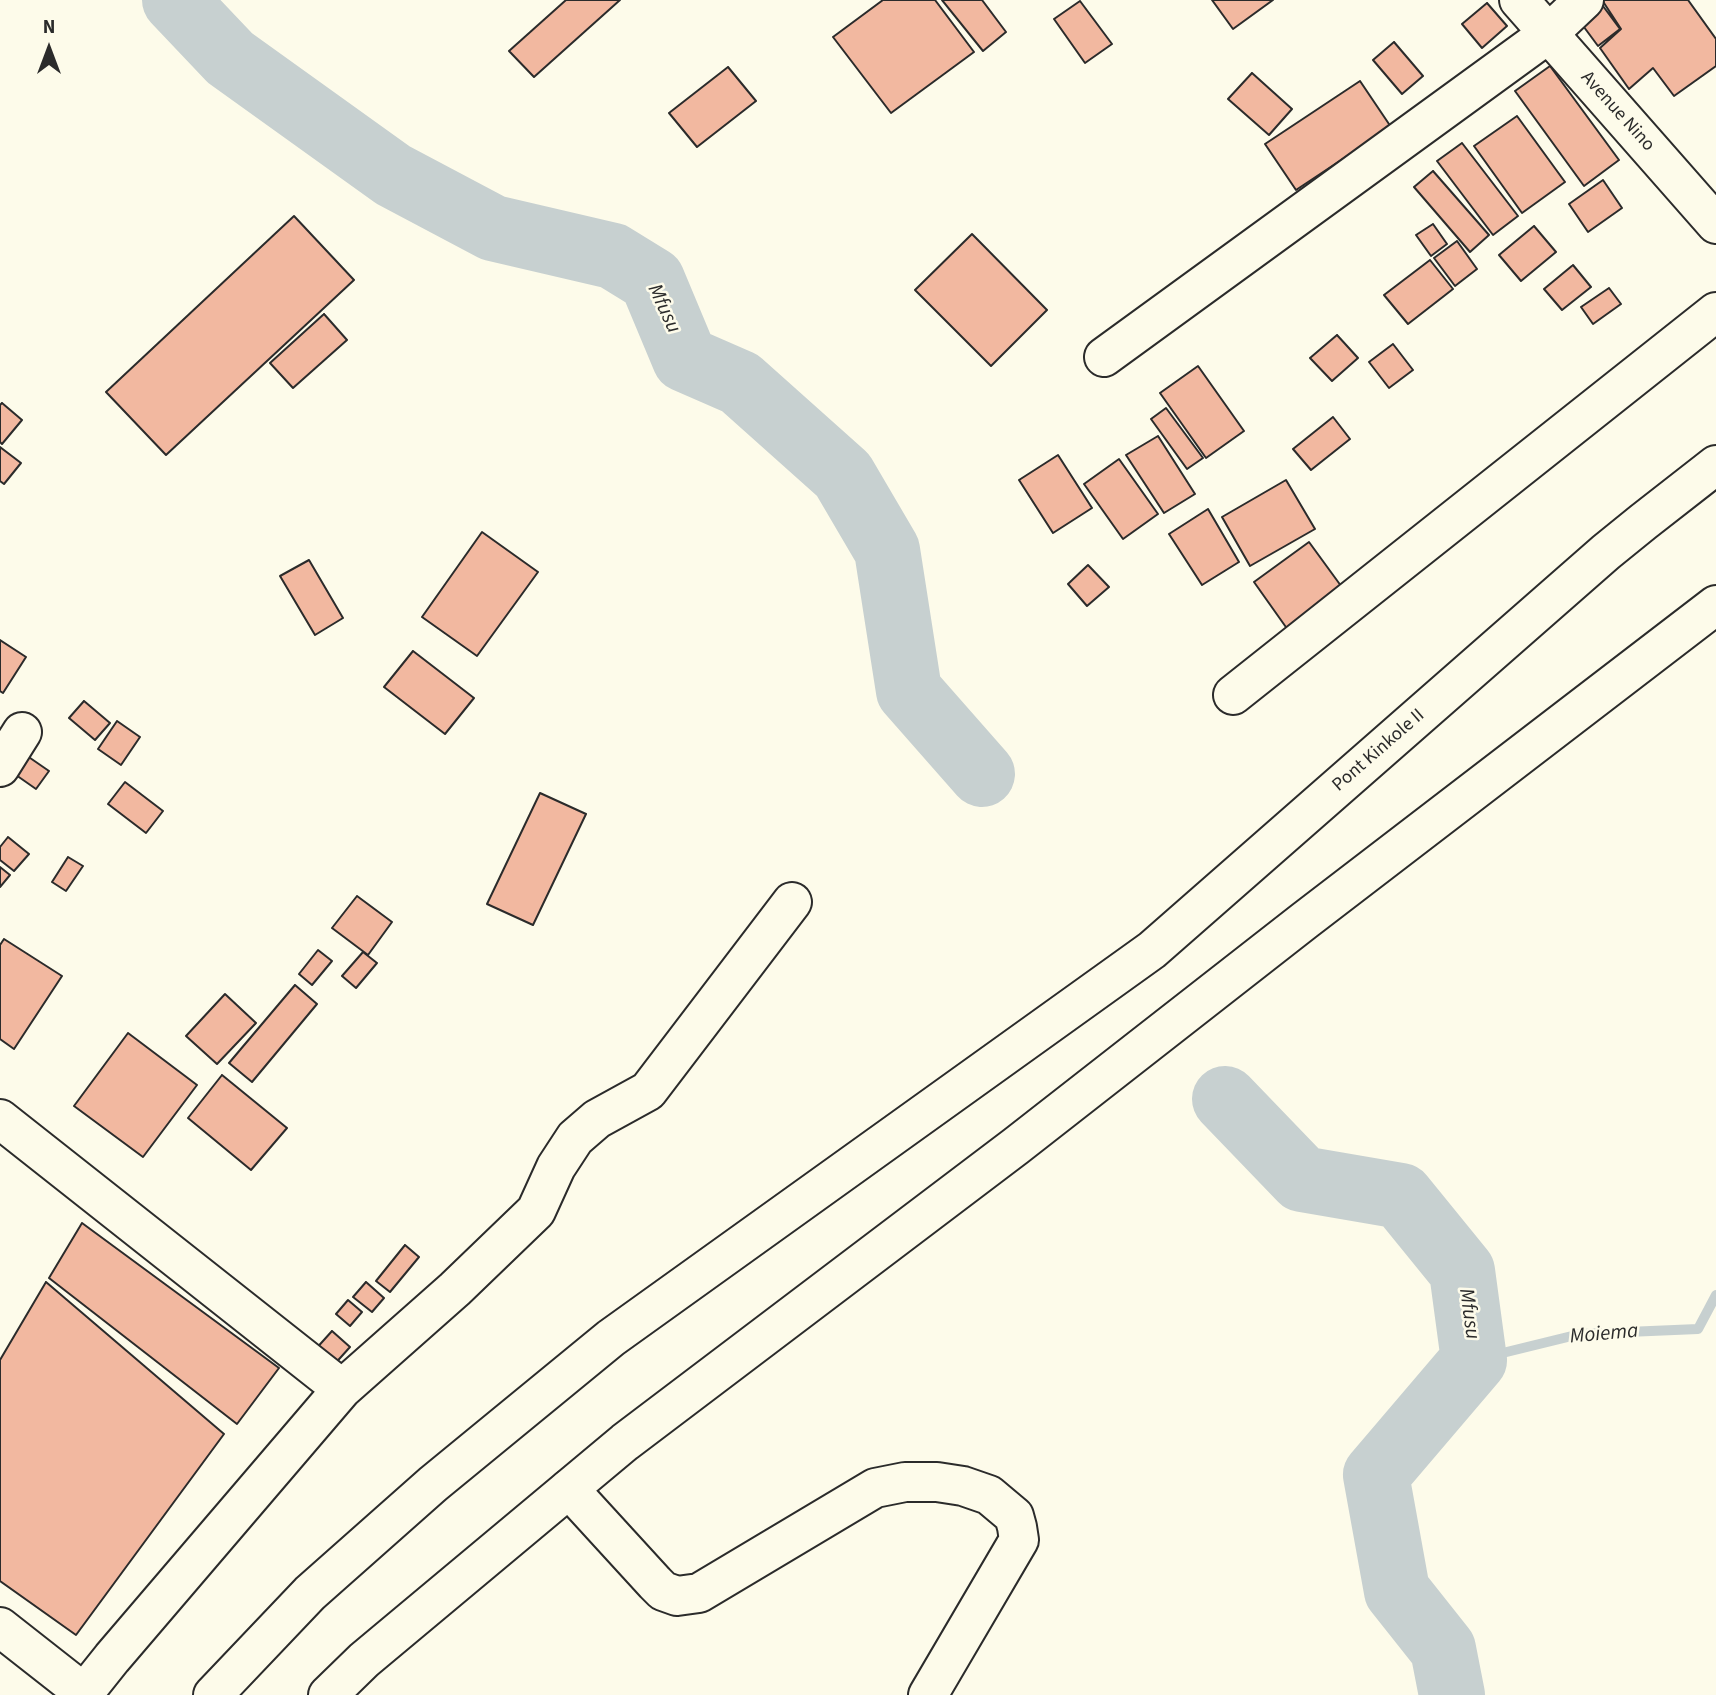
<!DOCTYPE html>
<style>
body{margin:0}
#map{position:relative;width:1716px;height:1695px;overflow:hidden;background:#fdfbea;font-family:"Source Sans 3",sans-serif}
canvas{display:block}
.north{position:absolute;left:14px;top:14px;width:70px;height:70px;-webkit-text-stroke:5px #fdfbea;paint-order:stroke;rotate:0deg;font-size:19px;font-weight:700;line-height:28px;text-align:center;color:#2b2b2b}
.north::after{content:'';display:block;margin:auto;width:24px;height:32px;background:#2b2b2b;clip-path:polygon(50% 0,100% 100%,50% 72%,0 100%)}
</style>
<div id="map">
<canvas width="1716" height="1695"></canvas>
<div class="north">N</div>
</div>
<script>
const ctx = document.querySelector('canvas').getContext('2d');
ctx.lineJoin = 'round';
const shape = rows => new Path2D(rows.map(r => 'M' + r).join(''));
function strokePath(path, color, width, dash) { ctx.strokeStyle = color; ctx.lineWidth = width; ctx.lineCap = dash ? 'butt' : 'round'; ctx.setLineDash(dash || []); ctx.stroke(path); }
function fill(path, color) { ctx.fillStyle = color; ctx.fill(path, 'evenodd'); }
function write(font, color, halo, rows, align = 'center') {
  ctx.font = font + ' "Source Sans 3",sans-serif'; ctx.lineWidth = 5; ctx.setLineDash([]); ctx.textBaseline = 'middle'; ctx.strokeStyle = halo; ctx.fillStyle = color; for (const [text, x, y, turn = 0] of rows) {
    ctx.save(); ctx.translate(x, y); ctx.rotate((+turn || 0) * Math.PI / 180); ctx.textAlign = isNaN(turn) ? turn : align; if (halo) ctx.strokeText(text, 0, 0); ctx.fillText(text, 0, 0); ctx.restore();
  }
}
const stream = shape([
 [1474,1360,1580,1334,1698,1329,1716,1295]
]);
const river = shape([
 [175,0,230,58,393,175,493,228,613,256,652,280,685,359,740,383,843,475,887,550,909,691,982,774],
 [1225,1099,1302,1179,1401,1196,1462,1271,1474,1360,1376,1475,1397,1591,1443,1649,1452,1695]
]);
const building = shape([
 [566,0,620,0,534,77,509,51,566,0],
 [883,0,935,0,974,52,891,113,833,37,883,0],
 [942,0,982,0,1006,32,983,51,942,0],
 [1212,0,1273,0,1233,29,1212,0],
 [1602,0,1688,0,1716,39,1716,66,1674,96,1653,68,1629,89,1600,48,1621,29,1602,0],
 [1080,1,1112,44,1085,63,1054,19,1080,1],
 [1600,2,1620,29,1598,46,1578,19,1600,2],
 [1487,3,1507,26,1482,48,1462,24,1487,3],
 [1394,42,1423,76,1402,94,1373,60,1394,42],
 [1550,66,1619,160,1584,186,1515,91,1550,66],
 [728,67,756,101,697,147,669,113,728,67],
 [1252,73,1292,109,1269,135,1228,99,1252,73],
 [1360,81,1391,127,1296,190,1265,144,1360,81],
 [1517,116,1565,182,1522,213,1474,146,1517,116],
 [1462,143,1518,216,1493,235,1437,161,1462,143],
 [1433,171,1489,235,1470,252,1414,187,1433,171],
 [1603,180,1622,208,1588,232,1569,204,1603,180],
 [294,216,354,280,166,455,106,392,294,216],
 [1433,224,1447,244,1431,256,1416,235,1433,224],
 [1534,226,1556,252,1521,281,1499,255,1534,226],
 [972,234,1047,310,991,366,915,290,972,234],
 [1457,241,1477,269,1455,286,1434,258,1457,241],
 [1430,260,1453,289,1408,324,1384,295,1430,260],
 [1573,265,1591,287,1562,310,1544,289,1573,265],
 [1609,288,1621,304,1593,324,1581,307,1609,288],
 [324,314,347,340,293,388,270,363,324,314],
 [1337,335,1358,358,1332,381,1310,358,1337,335],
 [1393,344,1413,370,1389,388,1369,362,1393,344],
 [1198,366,1244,431,1206,458,1160,393,1198,366],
 [2,403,22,420,2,444,0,442,0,405,2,403],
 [1166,408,1203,458,1187,469,1151,419,1166,408],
 [1333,417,1350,439,1311,470,1293,449,1333,417],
 [1158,436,1195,494,1164,513,1126,455,1158,436],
 [0,447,21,463,4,484,0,481,0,447],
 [1058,455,1092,508,1053,533,1019,480,1058,455],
 [1119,459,1158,514,1123,539,1084,484,1119,459],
 [1286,480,1315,529,1250,566,1222,517,1286,480],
 [1208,509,1239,562,1202,585,1169,534,1208,509],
 [482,532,538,572,477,656,422,617,482,532],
 [1309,542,1344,590,1288,630,1254,582,1309,542],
 [309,560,343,618,315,635,280,576,309,560],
 [1088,565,1109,587,1087,606,1068,584,1088,565],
 [0,640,26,657,3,693,0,691,0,640],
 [413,651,474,698,445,734,384,687,413,651],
 [84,701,110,723,95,740,69,718,84,701],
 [117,721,140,737,121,765,98,749,117,721],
 [20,751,49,771,36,789,6,768,20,751],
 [125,782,163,811,146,833,108,804,125,782],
 [540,793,586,814,533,925,487,904,540,793],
 [8,837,29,854,14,871,0,860,0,847,8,837],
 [68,857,83,866,66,891,52,882,68,857],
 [0,867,10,875,0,887,0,867],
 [357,896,392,922,368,955,332,928,357,896],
 [4,939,62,976,14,1049,0,1039,0,945,4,939],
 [318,950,332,961,312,985,299,974,318,950],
 [363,952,377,963,356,988,342,976,363,952],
 [295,985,317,1004,252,1082,229,1063,295,985],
 [225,994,256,1023,217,1064,186,1036,225,994],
 [128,1033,197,1085,143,1157,74,1106,128,1033],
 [222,1075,287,1128,251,1170,188,1118,222,1075],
 [82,1223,279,1368,237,1424,49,1278,82,1223],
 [405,1245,419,1257,390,1292,376,1281,405,1245],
 [46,1282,224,1434,76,1635,0,1581,0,1360,46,1282],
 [366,1282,384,1298,372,1312,353,1297,366,1282],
 [348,1300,362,1312,350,1326,336,1314,348,1300],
 [332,1331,350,1347,332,1367,314,1351,332,1331]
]);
const minor = shape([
 [1519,0,1716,224],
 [1104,357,1548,34,1584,0],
 [1233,695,1716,312],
 [0,767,22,732],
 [0,1119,342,1389],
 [569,1489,655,1583,663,1591,677,1596,699,1593,875,1488,905,1482,937,1482,963,1486,989,1495,1014,1516,1017,1527,1019,1540,928,1695],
 [0,1627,84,1693,83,1695],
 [84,1693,112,1658,342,1389,455,1289,536,1211,556,1167,575,1138,597,1119,648,1091,792,902]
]);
const highway = shape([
 [213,1695,310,1593,433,1484,611,1338,1152,950,1606,552,1643,522,1716,465],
 [328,1695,364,1660,625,1442,1016,1146,1304,921,1716,605]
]);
const streetNames = [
 ["Avenue Nino",1617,112,48],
 ["Pont Kinkole II",1379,751,-41]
];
const waterNames = [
 ["Mfusu",663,309,65],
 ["Mfusu",1468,1314,82],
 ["Moiema",1604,1335,-5]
];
strokePath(stream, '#c7d0d0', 10);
strokePath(river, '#c7d0d0', 66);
fill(building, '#f2b8a0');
strokePath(building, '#2b2b2b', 2);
strokePath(minor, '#2b2b2b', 42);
strokePath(highway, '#2b2b2b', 42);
strokePath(minor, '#fdfbea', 38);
strokePath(highway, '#fdfbea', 38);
write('19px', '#2b2b2b', '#fdfbea', streetNames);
write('italic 21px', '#2b2b2b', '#fdfbea', waterNames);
</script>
